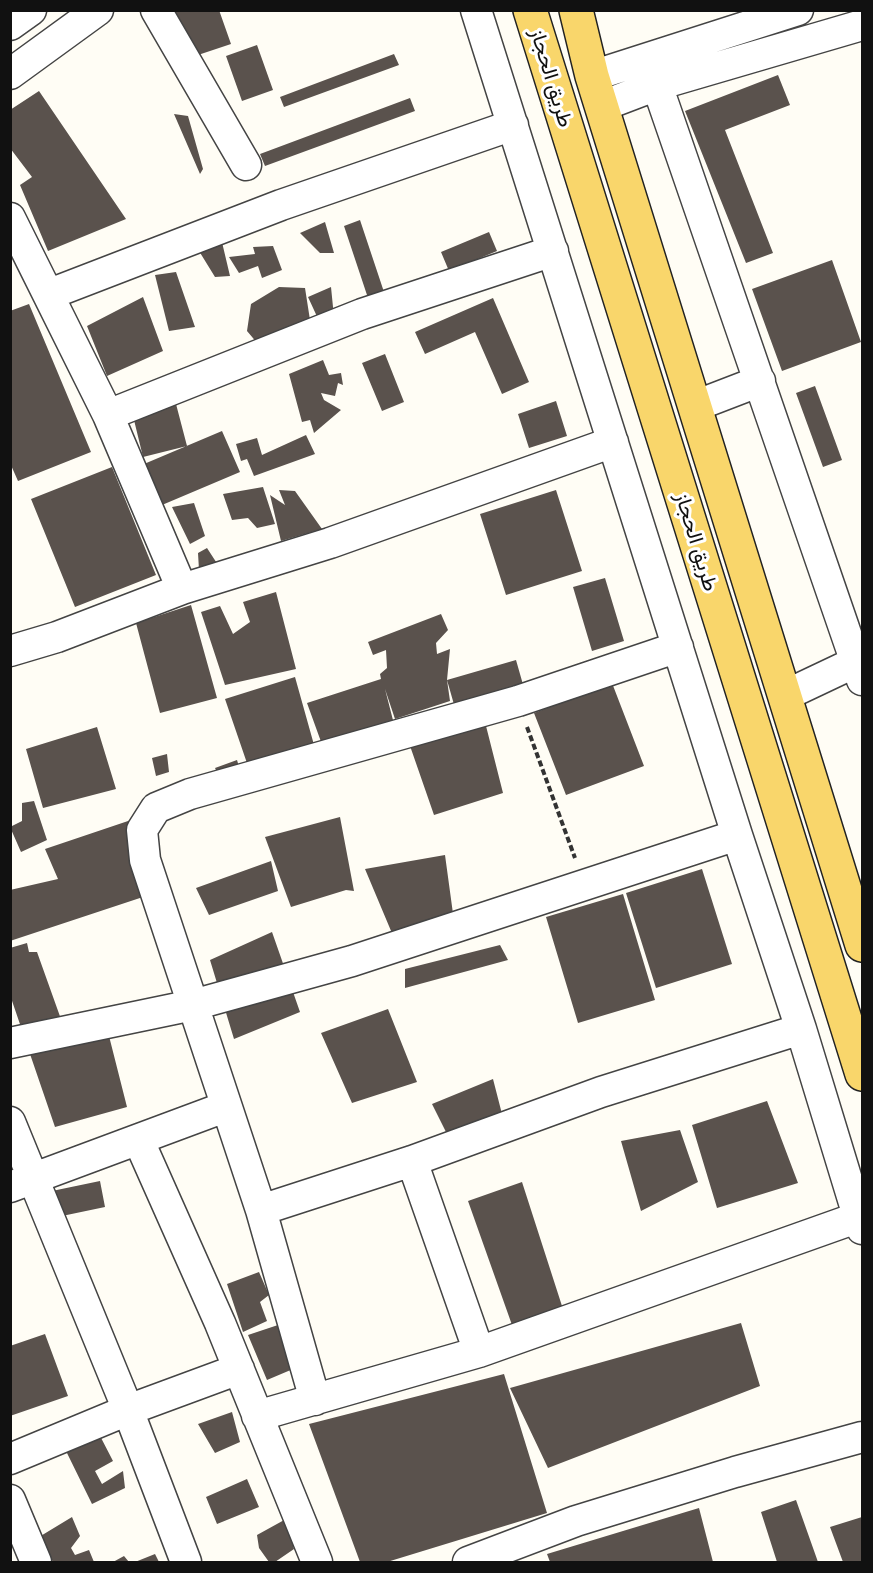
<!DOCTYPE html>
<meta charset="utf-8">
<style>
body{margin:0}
#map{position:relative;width:873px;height:1573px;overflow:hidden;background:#fffdf5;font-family:"Roboto Serif",serif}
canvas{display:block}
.frame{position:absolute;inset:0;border:12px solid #111;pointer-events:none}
</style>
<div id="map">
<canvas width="873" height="1573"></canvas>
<div class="frame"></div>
</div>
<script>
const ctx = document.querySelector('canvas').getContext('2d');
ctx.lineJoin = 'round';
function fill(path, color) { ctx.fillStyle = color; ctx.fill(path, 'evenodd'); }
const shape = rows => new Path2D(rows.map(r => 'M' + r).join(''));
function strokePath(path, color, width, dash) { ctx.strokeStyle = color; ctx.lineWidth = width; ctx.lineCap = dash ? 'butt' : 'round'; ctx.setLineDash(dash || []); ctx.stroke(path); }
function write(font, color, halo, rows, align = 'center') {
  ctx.font = font + ' "Roboto Serif",Vazirmatn,serif'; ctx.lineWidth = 6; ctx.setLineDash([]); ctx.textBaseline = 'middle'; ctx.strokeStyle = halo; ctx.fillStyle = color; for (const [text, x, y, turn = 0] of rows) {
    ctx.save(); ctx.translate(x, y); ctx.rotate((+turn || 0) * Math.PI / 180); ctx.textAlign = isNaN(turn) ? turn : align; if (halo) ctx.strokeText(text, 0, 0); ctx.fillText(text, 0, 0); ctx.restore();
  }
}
const building = shape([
 [172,10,219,10,231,44,189,58],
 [257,45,273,90,242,101,226,56],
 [394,54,399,65,284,107,280,97],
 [778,75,790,105,725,130,773,253,746,263,685,111],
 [39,91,126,219,48,251,20,185,32,177,10,148,10,110],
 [410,98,415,111,265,166,260,154],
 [174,114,188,116,203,169,200,174],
 [360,220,385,295,372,310,344,226],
 [325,222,334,253,320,253,300,233],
 [489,232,497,251,449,271,441,252],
 [221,238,230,276,215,277,199,251],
 [273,246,282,270,262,278,258,266,239,273,229,257,255,254,253,247],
 [832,260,861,342,782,371,752,289],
 [176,272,195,327,169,331,155,275],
 [279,287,305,288,310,320,258,344,247,331,251,304],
 [331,287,334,317,320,323,308,297],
 [143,297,163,351,107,376,87,326],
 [493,298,529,382,502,394,475,332,425,354,415,332],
 [29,304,91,452,18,481,10,463,10,311],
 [385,354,404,402,382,411,362,363],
 [323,360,329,375,341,373,343,385,338,383,335,396,321,393,324,400,341,410,314,433,310,420,302,422,289,374],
 [815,386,842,460,823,467,796,393],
 [556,401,567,436,529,448,518,414],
 [176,404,187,446,143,457,134,420],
 [222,431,240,472,162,505,144,464],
 [306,435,315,454,254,476,247,459,241,461,236,444,257,438,262,455],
 [112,467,156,575,75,607,31,499],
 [263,487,275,524,257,528,248,518,232,520,223,494],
 [279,490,295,491,322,529,281,541,270,495,285,505],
 [556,490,582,571,506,595,480,514],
 [194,503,205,536,190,544,172,507],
 [207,548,220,568,199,570,198,553],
 [605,578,624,641,592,651,573,587],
 [276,592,296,669,225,685,201,612,220,606,233,634,250,622,243,602],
 [191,605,217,698,160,713,136,623],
 [441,614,448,630,436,643,437,654,450,649,447,680,516,660,524,688,455,708,447,680,450,701,395,719,385,689,395,728,324,750,307,703,381,679,380,674,387,668,386,650,373,655,368,642],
 [295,677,316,752,249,769,225,699],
 [612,683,644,766,566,795,534,713],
 [485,722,503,793,434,815,409,743],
 [97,727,116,789,43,808,26,749],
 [167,754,169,772,156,776,152,758],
 [237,760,240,770,220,778,215,768],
 [34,801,47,840,21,852,10,827,22,821,22,803],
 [340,817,354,891,346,890,291,907,265,837],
 [131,820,146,896,10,941,10,890,58,879,45,849],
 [445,855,454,921,394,938,365,869],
 [271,861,278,891,209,915,196,888],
 [702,869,732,964,656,988,626,893],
 [623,894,655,1000,578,1023,546,917],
 [272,932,300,1012,234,1039,210,960],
 [27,943,29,952,37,952,62,1022,23,1033,10,995,10,948],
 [500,945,508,960,405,988,405,969],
 [388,1009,417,1082,352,1103,321,1033],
 [109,1036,127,1107,55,1127,30,1054],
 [493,1079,502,1114,447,1134,432,1104],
 [767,1101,798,1183,717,1208,692,1125],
 [680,1130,698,1182,641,1211,621,1141],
 [100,1181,105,1207,62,1216,52,1191],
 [522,1182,562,1306,512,1325,468,1201],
 [259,1272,269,1295,260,1302,267,1321,243,1332,227,1284],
 [741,1323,760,1386,548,1468,510,1388],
 [281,1324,293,1369,267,1380,248,1335],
 [45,1334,68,1396,10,1416,10,1346],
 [504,1374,547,1513,387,1562,360,1562,309,1424],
 [232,1412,240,1442,215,1453,198,1424],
 [98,1432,113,1461,95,1471,102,1484,123,1471,125,1488,92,1504,66,1451],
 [247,1479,259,1507,217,1524,206,1497],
 [796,1500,818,1562,777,1562,761,1512],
 [699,1508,713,1562,550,1562,547,1554],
 [72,1517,80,1536,71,1548,75,1555,89,1550,94,1562,53,1562,39,1537],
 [862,1517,862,1562,843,1562,830,1527],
 [286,1519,294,1549,275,1562,269,1562,259,1548,257,1535],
 [155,1554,159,1562,135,1562],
 [124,1556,129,1562,113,1562]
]);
const path = shape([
 [527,727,575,858]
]);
const minor = shape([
 [156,10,246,165],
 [476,10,737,835,801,1029,862,1229],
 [10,25,31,10],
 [10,74,98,10],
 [592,76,798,10],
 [657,85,862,680],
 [602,106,657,85,862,25],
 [10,218,108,415,182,589],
 [50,294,281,205,513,125],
 [695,406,760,381],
 [108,415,362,314,553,251],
 [10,651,57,637,182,589,330,543,613,442],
 [786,695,862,659],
 [10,1043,193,1005,352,961,737,835],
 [10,1122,128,1410,186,1562],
 [139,1141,220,1323,317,1562],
 [412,1161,479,1352],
 [10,1187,225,1107],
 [261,1210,145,860,142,830,156,808,190,794,518,701,678,647],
 [315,1400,261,1210,412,1161,601,1092,801,1029],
 [257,1416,479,1352,859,1217],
 [10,1459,128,1410,239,1369],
 [10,1500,36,1562],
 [468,1562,576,1521,735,1472,862,1437]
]);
const major = shape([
 [530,10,862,1074],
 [576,10,592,76,862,945]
]);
const streetNames = [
 ["طريق الحجاز",551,78,73],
 ["طريق الحجاز",696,542,73]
];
fill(building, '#5a524d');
strokePath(minor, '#444', 33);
strokePath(major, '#222', 36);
strokePath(path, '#333', 4, [6, 3]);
strokePath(minor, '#fff', 30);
strokePath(major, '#f9d66b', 33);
write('21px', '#111', '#fff', streetNames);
</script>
